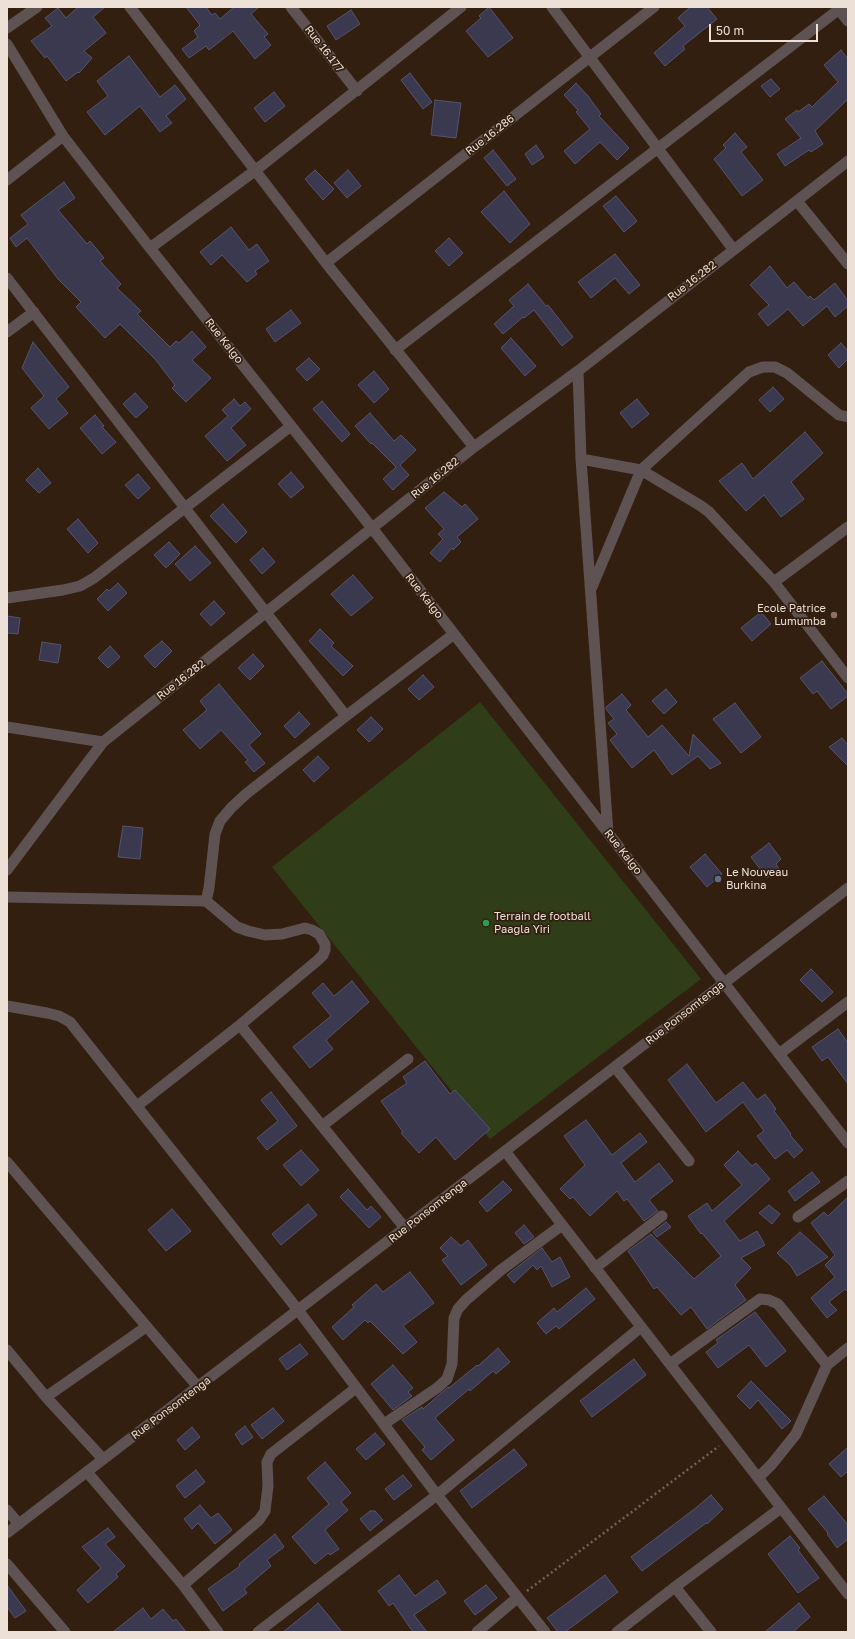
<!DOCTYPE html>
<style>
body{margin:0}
#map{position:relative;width:855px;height:1639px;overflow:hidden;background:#321f10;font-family:"Golos Text",sans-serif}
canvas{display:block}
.frame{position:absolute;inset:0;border:8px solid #ede0d6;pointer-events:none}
.scale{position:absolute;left:709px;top:24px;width:109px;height:18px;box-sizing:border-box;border:2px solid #ede0d6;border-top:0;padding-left:5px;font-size:12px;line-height:14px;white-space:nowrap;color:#ede0d6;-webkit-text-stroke:3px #321f10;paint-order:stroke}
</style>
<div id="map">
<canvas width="855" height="1639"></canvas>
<div class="frame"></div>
<div class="scale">50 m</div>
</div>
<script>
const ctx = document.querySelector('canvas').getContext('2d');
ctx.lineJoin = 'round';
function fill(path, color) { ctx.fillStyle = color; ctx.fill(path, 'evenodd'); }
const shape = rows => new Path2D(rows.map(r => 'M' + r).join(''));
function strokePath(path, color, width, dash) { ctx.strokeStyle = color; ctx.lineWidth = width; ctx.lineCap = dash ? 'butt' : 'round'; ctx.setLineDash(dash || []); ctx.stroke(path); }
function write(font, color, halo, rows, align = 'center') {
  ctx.font = font + ' "Golos Text",sans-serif'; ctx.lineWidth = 3.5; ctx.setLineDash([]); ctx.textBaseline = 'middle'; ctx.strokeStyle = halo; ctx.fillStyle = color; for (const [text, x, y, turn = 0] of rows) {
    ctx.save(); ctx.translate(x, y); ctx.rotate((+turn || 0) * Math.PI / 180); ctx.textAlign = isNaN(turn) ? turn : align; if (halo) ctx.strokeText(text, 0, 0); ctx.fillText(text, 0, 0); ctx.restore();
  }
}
const green = shape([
 [480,702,701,979,490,1139,272,867]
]);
const building = shape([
 [78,7,105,7,93,17,106,33,84,51,92,58,79,73,78,72,66,81,47,56,45,58,31,41,52,26,45,18,58,8,66,18,78,7],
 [186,7,206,7,212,15,215,13,220,19,234,7,259,7,251,14,268,34,264,37,271,45,255,59,233,31,209,50,206,46,189,58,182,49,198,37,194,31,200,25,186,7],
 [489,7,513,38,488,57,466,31,481,18,479,16,489,7],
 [690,7,707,7,717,19,683,46,685,49,665,66,654,53,685,26,678,18,690,7],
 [351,10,360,24,336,40,327,26,351,10],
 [841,50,848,59,848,99,815,131,823,144,811,152,809,150,785,166,777,154,801,138,785,119,797,110,798,112,809,104,812,107,838,82,824,65,841,50],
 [129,56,160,97,175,85,186,99,166,116,172,123,160,132,140,106,105,135,87,112,108,96,97,81,129,56],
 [410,73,432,102,423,109,401,80,410,73],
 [771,79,780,89,770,97,761,86,771,79],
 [576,83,588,96,601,114,599,116,629,148,617,160,600,142,575,164,564,151,590,129,576,112,578,110,564,95,576,83],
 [274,92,285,106,265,122,254,108,274,92],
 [435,100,461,103,456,138,431,135,435,100],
 [735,133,747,147,741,152,763,180,742,196,714,159,726,148,723,145,735,133],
 [536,145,544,157,532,165,525,154,536,145],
 [493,150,516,179,507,186,484,158,493,150],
 [315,170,334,189,323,200,305,179,315,170],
 [348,170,361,186,347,198,334,183,348,170],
 [64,182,75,198,58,210,87,244,90,241,104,258,100,261,121,284,117,288,141,311,137,314,170,347,176,341,179,343,192,331,206,347,192,360,211,378,186,402,172,388,175,385,155,359,120,324,105,338,76,307,81,302,58,279,27,238,16,247,10,238,28,224,21,215,64,182],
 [504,191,530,224,510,243,481,212,504,191],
 [616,196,637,221,624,232,603,206,616,196],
 [231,227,249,250,257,244,269,261,255,271,257,274,247,282,222,255,211,265,200,252,231,227],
 [449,238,463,253,449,266,435,251,449,238],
 [615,254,640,285,629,294,615,278,591,298,578,282,615,254],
 [770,266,787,288,794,282,808,298,810,296,814,300,835,283,848,301,848,306,835,317,827,306,803,326,788,309,768,326,758,314,769,305,750,285,770,266],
 [528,284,546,306,548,305,573,337,562,346,534,310,524,318,523,317,503,334,494,324,514,306,509,300,528,284],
 [291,310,301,323,275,342,266,329,291,310],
 [511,338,536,366,525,376,501,348,511,338],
 [33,342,69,387,56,399,68,413,49,429,31,408,44,396,22,368,33,342],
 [841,343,848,351,848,359,839,368,828,355,841,343],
 [309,358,320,369,307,381,296,369,309,358],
 [374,371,389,389,374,403,358,385,374,371],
 [773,387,784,399,770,412,759,400,773,387],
 [135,393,148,407,136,418,123,404,135,393],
 [234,399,240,406,245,402,251,409,231,428,246,445,227,461,205,436,228,416,222,410,234,399],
 [637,399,649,414,632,428,620,413,637,399],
 [322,401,350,434,342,442,313,409,322,401],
 [370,413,394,441,401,435,416,450,400,465,409,475,393,490,383,479,396,467,372,443,371,444,355,426,370,413],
 [95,415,104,426,102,427,116,442,102,454,80,428,95,415],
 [805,432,823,453,791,482,804,499,781,517,764,495,746,511,719,481,742,463,753,479,805,432],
 [38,468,51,483,39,493,26,480,38,468],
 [291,472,304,487,291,498,278,484,291,472],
 [138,474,150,488,138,499,125,485,138,474],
 [444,492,462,507,465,504,478,519,457,537,461,542,453,550,452,548,440,562,430,553,443,539,438,534,444,529,425,508,444,492],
 [223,504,247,532,236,543,210,516,223,504],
 [78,519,98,543,88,553,67,529,78,519],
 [169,542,180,554,166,568,154,555,169,542],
 [195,546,211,563,190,581,175,564,195,546],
 [263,548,275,562,262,574,250,560,263,548],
 [353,575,373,598,351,616,331,594,353,575],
 [118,583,127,593,108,611,97,599,107,589,109,591,118,583],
 [214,601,225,613,211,626,200,614,214,601],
 [761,612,771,624,752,641,741,628,761,612],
 [7,616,20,618,18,634,7,633,7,616],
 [320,629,334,643,331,646,353,666,343,676,309,641,320,629],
 [162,641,172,651,155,668,144,656,162,641],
 [42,642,61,645,58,663,39,660,42,642],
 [110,646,120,657,108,668,98,658,110,646],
 [253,654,264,666,250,680,238,668,253,654],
 [822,661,848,694,848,696,831,709,817,691,813,694,800,678,822,661],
 [423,675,434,687,419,700,408,689,423,675],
 [219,684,261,734,249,745,265,763,254,772,245,762,248,760,221,730,200,749,183,730,207,710,200,701,219,684],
 [666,689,677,702,664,714,652,701,666,689],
 [622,694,631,705,626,710,648,737,662,725,689,756,693,734,721,763,710,769,698,756,672,775,654,750,632,768,610,740,617,734,608,723,614,719,606,709,606,707,622,694],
 [735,703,761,737,741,753,713,719,735,703],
 [299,712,310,724,295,738,284,726,299,712],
 [371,717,383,729,369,742,357,730,371,717],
 [842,738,848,745,848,766,829,747,842,738],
 [318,756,329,768,314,782,303,770,318,756],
 [123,826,143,828,140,859,118,857,123,826],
 [769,843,781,859,776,864,779,869,767,878,751,857,769,843],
 [705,854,722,874,707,887,690,867,705,854],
 [811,969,833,992,822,1002,800,980,811,969],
 [352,981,369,1002,326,1040,333,1049,310,1068,293,1047,331,1016,312,993,323,983,334,996,352,981],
 [838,1029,848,1043,848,1084,828,1057,822,1061,812,1047,838,1029],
 [425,1061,450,1094,455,1090,490,1129,455,1160,436,1137,419,1153,401,1133,403,1132,381,1101,407,1083,403,1077,425,1061],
 [687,1064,716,1103,743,1082,757,1100,765,1094,776,1109,774,1111,791,1134,790,1135,803,1150,794,1158,787,1150,775,1159,757,1136,764,1131,743,1102,706,1132,668,1080,687,1064],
 [271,1092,297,1126,267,1150,257,1138,278,1121,261,1100,271,1092],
 [586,1120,612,1155,640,1133,647,1142,621,1163,635,1182,659,1163,673,1181,649,1200,658,1211,644,1221,627,1199,624,1201,617,1191,590,1216,573,1197,570,1199,560,1189,585,1165,564,1136,586,1120],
 [301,1150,319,1170,301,1186,283,1165,301,1150],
 [738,1151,752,1166,756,1163,770,1179,724,1221,740,1241,757,1231,765,1245,741,1258,751,1268,735,1285,746,1300,707,1329,691,1307,681,1315,657,1287,654,1289,628,1251,651,1234,694,1279,721,1256,702,1233,701,1234,688,1216,707,1203,712,1211,742,1185,724,1165,738,1151],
 [812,1172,820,1182,795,1201,788,1191,812,1172],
 [503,1181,512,1190,487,1212,479,1202,503,1181],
 [348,1189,367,1210,371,1206,381,1217,369,1228,340,1197,348,1189],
 [848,1197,848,1292,845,1289,829,1302,837,1310,827,1318,811,1298,835,1277,825,1265,835,1255,811,1223,824,1212,828,1216,848,1197],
 [308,1204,317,1215,281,1245,272,1234,308,1204],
 [769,1205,780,1214,772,1224,759,1213,769,1205],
 [172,1209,191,1231,166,1251,148,1230,172,1209],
 [666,1222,671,1227,657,1237,653,1232,666,1222],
 [524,1225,534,1237,524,1244,515,1233,524,1225],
 [800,1232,828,1257,797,1276,791,1266,777,1253,800,1232],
 [451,1237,461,1246,468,1240,487,1265,461,1285,442,1260,448,1256,440,1248,451,1237],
 [542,1248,552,1262,560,1257,570,1277,552,1287,541,1266,537,1270,533,1265,514,1283,507,1275,542,1248],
 [410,1272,434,1303,403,1326,417,1342,403,1354,370,1321,368,1323,365,1320,343,1340,332,1327,354,1307,352,1305,376,1284,383,1292,410,1272],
 [586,1288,595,1299,559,1329,556,1326,546,1334,537,1323,554,1308,557,1312,586,1288],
 [755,1312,786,1351,766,1367,749,1345,718,1368,706,1352,718,1343,716,1340,755,1312],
 [300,1344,308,1354,287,1370,279,1359,300,1344],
 [498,1348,510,1362,496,1374,493,1371,470,1391,469,1389,435,1418,454,1440,431,1460,422,1450,425,1447,402,1420,422,1407,423,1409,448,1387,449,1388,477,1365,478,1366,498,1348],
 [634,1359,646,1375,592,1417,580,1401,634,1359],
 [393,1365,413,1388,408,1392,412,1396,393,1410,371,1384,393,1365],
 [751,1381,791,1421,782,1429,758,1400,750,1409,737,1396,751,1381],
 [273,1408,284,1421,262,1439,251,1425,273,1408],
 [245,1426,253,1437,242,1445,235,1434,245,1426],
 [192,1427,200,1437,185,1450,177,1440,192,1427],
 [375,1433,385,1444,366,1460,356,1449,375,1433],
 [848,1447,848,1471,841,1477,829,1464,848,1447],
 [514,1449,527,1465,472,1508,460,1491,514,1449],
 [325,1462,351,1493,341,1502,348,1510,325,1530,339,1549,330,1555,328,1553,315,1564,292,1537,329,1504,307,1478,325,1462],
 [196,1470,205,1482,185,1498,176,1486,196,1470],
 [403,1475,412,1486,394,1500,385,1489,403,1475],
 [711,1495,723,1509,707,1524,706,1523,642,1571,631,1557,697,1507,711,1495],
 [824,1496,848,1525,848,1539,837,1548,827,1534,828,1533,808,1509,824,1496],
 [200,1505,211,1518,218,1513,232,1530,215,1544,198,1523,192,1529,184,1519,200,1505],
 [370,1511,375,1511,383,1520,370,1531,360,1519,370,1511],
 [108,1528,115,1537,105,1544,125,1566,116,1574,118,1577,88,1603,77,1590,101,1568,82,1547,108,1528],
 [275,1534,284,1547,267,1560,271,1566,244,1589,247,1593,223,1611,208,1589,240,1566,239,1564,275,1534],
 [790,1536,800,1548,798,1550,819,1578,798,1593,768,1554,790,1536],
 [399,1575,415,1596,437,1580,446,1593,414,1615,427,1632,413,1632,393,1603,389,1606,378,1591,399,1575],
 [605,1575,618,1592,565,1632,558,1632,547,1618,605,1575],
 [7,1585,26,1611,15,1618,7,1607,7,1585],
 [486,1585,497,1598,475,1615,464,1601,486,1585],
 [318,1603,342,1632,283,1632,309,1611,318,1603],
 [799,1603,810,1617,793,1632,765,1632,799,1603],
 [143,1608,151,1619,163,1609,173,1621,176,1619,186,1632,113,1632,143,1608]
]);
const path = shape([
 [527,1591,719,1446]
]);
const minor = shape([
 [130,7,326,263,474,447],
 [291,7,357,91],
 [552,7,733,249],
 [837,7,848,21],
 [7,28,37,7],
 [7,44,63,136,150,248,372,528,848,1143],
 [7,180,63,136],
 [797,201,848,264],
 [150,248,256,170,461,7],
 [326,263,654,7],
 [7,278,346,716],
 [7,332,34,312],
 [395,350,842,7],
 [578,371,581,459,608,833],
 [581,459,641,470,749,372,763,367,775,367,787,373,839,415,848,417],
 [774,582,848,527],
 [592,587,641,470,701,506,709,512,774,582,848,678],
 [7,598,63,590,80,586,94,578,291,426],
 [7,727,103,742,474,447,578,371,848,161],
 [7,870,103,742],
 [7,897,206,901,209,888,215,834,220,821,231,808,246,794,346,716,454,634],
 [7,1006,47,1013,59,1016,70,1022,298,1310,437,1495,545,1632],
 [240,1025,405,1228],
 [779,1054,848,1002],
 [615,1067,689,1161],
 [137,1106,240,1025,318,960,323,955,325,950,325,944,319,934,312,930,305,928,282,934,265,935,248,931,237,927,206,901],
 [322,1126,408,1059],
 [505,1151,848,1594],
 [7,1162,198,1387],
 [798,1217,848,1181],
 [595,1268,662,1216],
 [7,1350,46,1397,103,1459],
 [670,1364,760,1299,769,1300,778,1304,827,1365],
 [46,1397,146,1327],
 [384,1424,437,1388,447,1379,452,1364,454,1318,458,1309,466,1300,501,1270,562,1225],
 [87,1472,183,1585,218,1632],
 [758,1478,772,1464,796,1434,827,1365,848,1348],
 [7,1510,19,1524],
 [7,1533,848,888],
 [7,1564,65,1632],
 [183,1585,259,1520,265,1511,268,1486,267,1462,271,1454,356,1388],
 [675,1587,711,1632],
 [258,1632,437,1495,641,1327],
 [477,1632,517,1598],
 [617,1632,675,1587,781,1508]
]);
const markers = [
 [834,615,4,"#8d6e63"],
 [718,879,4,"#5c6f8a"],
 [486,923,4,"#2e9e5b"]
];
const streetNames = [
 ["Rue 16.177",324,49,52],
 ["Rue 16.286",490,135,-38],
 ["Rue 16.282",692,281,-38],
 ["Rue Kalgo",224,341,52],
 ["Rue 16.282",435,478,-39],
 ["Rue Kalgo",424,596,52],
 ["Rue 16.282",181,680,-38],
 ["Rue Kalgo",623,852,52],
 ["Rue Ponsomtenga",685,1013,-38],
 ["Rue Ponsomtenga",428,1211,-38],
 ["Rue Ponsomtenga",171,1408,-37]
];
const poiNames = [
 ["Ecole Patrice",826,609,"right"],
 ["Lumumba",826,622,"right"],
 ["Le Nouveau",726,873],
 ["Burkina",726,886],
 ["Terrain de football",494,917],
 ["Paagla Yiri",494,930]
];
fill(green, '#2f3e18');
fill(building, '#3a394f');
strokePath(building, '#55546c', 1);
strokePath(path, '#746356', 2.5, [2, 3]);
strokePath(minor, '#5f5253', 11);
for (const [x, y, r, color] of markers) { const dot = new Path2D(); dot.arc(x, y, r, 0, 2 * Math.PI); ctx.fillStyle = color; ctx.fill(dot); strokePath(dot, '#321f10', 1.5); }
write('11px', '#ede0d6', '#321f10', streetNames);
write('11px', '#ede0d6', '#321f10', poiNames, 'left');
</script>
